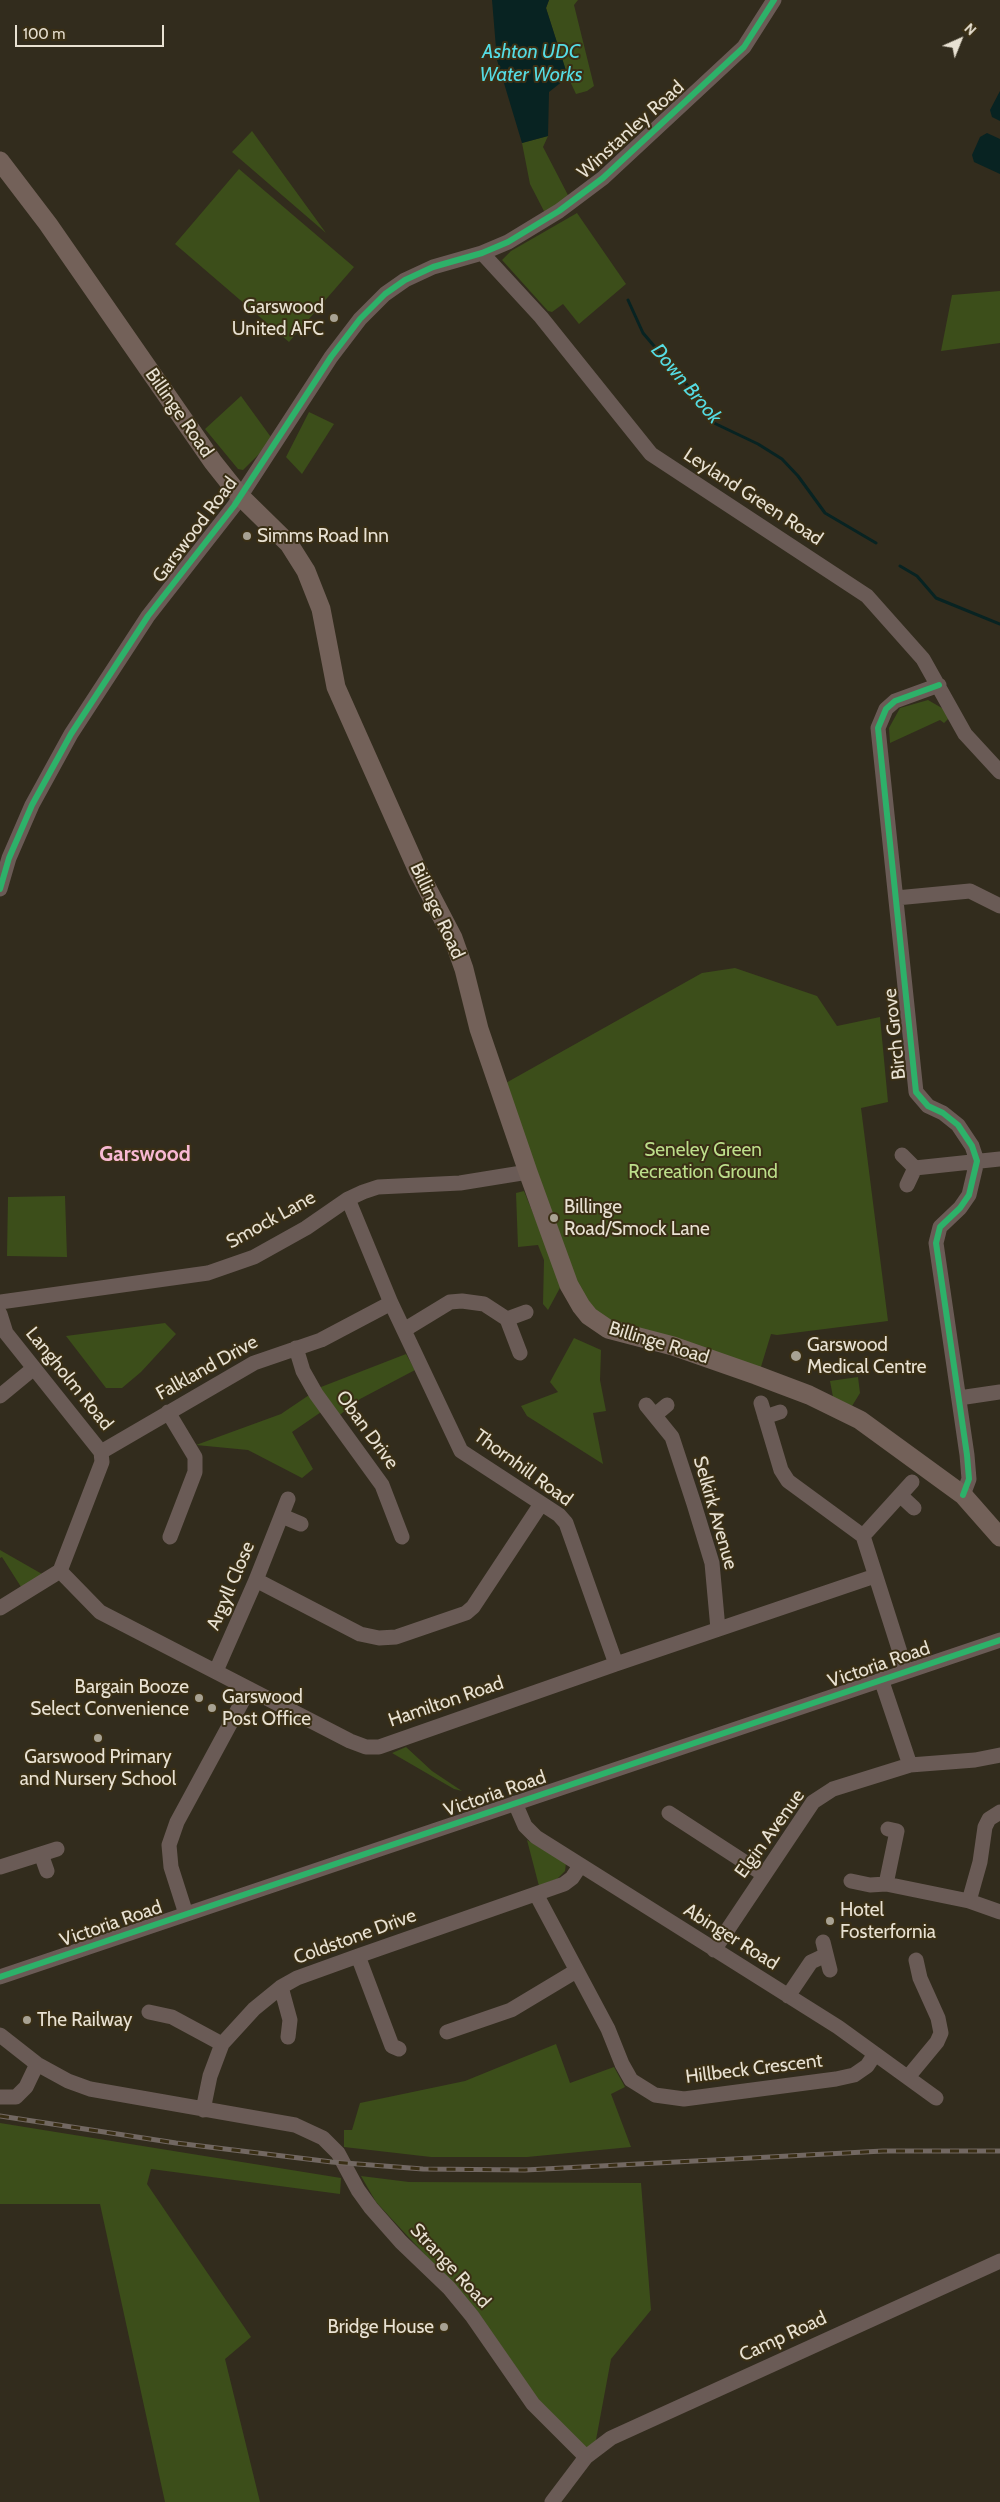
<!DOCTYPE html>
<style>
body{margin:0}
#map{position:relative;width:1000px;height:2502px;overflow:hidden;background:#322c1d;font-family:Cabin,sans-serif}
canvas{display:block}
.north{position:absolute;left:935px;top:15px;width:50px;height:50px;-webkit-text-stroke:4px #3a2f15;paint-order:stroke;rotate:44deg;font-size:14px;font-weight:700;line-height:20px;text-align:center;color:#e8e1d2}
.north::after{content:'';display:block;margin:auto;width:18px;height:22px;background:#e8e1d2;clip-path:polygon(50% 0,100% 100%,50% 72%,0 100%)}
.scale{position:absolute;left:15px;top:25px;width:149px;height:22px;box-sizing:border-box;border:2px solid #e8e1d2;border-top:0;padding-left:6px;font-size:15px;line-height:18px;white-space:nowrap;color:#e8e1d2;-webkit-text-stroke:4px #3a2f15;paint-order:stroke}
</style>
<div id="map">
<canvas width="1000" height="2502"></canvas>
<div class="north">N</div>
<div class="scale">100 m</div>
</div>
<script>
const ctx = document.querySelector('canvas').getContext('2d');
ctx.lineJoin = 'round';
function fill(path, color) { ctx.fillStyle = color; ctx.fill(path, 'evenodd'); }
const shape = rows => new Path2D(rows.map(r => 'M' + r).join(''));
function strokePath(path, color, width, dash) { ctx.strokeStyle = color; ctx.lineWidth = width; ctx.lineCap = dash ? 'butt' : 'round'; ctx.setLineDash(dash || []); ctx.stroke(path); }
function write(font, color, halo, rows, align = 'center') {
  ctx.font = font + ' Cabin,sans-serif'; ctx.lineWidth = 4; ctx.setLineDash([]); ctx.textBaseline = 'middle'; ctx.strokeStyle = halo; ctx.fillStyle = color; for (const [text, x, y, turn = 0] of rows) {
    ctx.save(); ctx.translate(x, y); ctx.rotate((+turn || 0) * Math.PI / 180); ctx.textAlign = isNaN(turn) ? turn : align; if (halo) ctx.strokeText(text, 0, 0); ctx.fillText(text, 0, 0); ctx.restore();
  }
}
const green = shape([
 [549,0,578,0,574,5,594,86,587,91,576,94,568,77,546,8],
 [252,131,326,233,232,152],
 [548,136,543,147,570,199,546,215,530,184,522,143],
 [239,169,354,267,289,342,175,244],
 [577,213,626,284,579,324,563,304,552,312,548,311,502,260,511,251],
 [1000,291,1000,343,941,351,952,295],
 [241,396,273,440,243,470,238,469,205,429],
 [309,412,334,424,302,474,286,457],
 [928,700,947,711,950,717,944,723,940,720,890,743,889,728,900,708],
 [735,968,817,996,837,1026,880,1017,888,1102,861,1108,888,1321,777,1335,771,1334,760,1370,608,1319,597,1313,583,1299,504,1084,702,973],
 [524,1191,562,1284,548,1310,543,1304,544,1260,538,1245,518,1247,516,1193],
 [65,1196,67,1257,7,1256,8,1197],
 [165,1323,176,1334,141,1372,122,1388,106,1388,66,1336],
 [574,1338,601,1350,600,1380,606,1411,593,1413,603,1464,527,1416,521,1406,558,1392,550,1382],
 [406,1354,415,1370,360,1399,332,1421,324,1410,292,1432,313,1469,302,1478,248,1450,196,1445,281,1414,321,1387],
 [858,1377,860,1393,852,1406,833,1397,830,1381],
 [0,1550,42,1574,23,1590,2,1557,0,1558],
 [406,1747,432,1771,462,1791,454,1789,392,1753],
 [527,1840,566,1863,565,1871,557,1879,539,1886],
 [556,2044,570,2083,614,2067,625,2087,611,2094,631,2147,527,2157,431,2157,344,2147,344,2130,352,2130,360,2103,465,2081],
 [0,2123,341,2178,340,2194,151,2169,147,2184,251,2337,225,2359,260,2502,165,2502,100,2204,0,2204],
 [361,2176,409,2182,641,2183,651,2310,611,2359,593,2456,550,2417,477,2311,376,2202]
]);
const water = shape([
 [492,0,549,0,546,8,568,77,549,92,548,136,522,143,497,60],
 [1000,91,1000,121,992,117,990,110],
 [987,133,1000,139,1000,174,974,162,972,155,980,137]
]);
const stream = shape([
 [628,300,643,333,699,399,714,423,758,444,782,459,798,476,825,513,876,543],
 [900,566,917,576,936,598,1000,624]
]);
const minor = shape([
 [482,253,541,317,651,454,867,596,923,659,965,734,1000,772],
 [939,685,895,701,886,709,878,728,916,1092,928,1106,943,1113,958,1125,972,1146,977,1161,969,1195,960,1208,940,1227,936,1243,967,1455,969,1479,963,1495],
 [0,889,9,858,32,805,71,734,148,616,234,506,331,357,360,319,385,294,405,280,433,267,482,253,508,242,559,211,603,178,744,47,774,0],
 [896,898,970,891,1000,906],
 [902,1155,915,1168,907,1185],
 [915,1168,1000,1159],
 [348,1199,391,1303,461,1451,559,1515,566,1523,616,1664],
 [0,1302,208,1273,254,1257,306,1228,348,1199,363,1192,378,1187,460,1183,528,1172],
 [0,1314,6,1333,101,1452,102,1462,60,1571,0,1608],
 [507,1319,526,1312],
 [404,1330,450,1302,462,1301,484,1304,507,1319,520,1353],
 [296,1348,303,1371,316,1394,382,1485,402,1537],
 [0,1396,34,1368],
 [959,1398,1000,1392],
 [761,1403,781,1470,788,1481,863,1536,906,1671],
 [646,1405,672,1437,694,1504,712,1563,718,1629],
 [168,1412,195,1457,195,1472,170,1537],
 [655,1415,667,1405],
 [765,1417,780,1412],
 [101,1452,254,1363,321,1340,391,1303],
 [900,1495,914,1508],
 [282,1516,301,1524],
 [863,1536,912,1482],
 [60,1571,100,1612,350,1741,366,1747,379,1747,616,1664,875,1576],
 [256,1580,360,1634,379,1638,396,1637,466,1613,473,1607,541,1504],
 [216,1671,256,1580,288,1499],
 [881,1679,910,1765],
 [515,1803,525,1826,536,1837,838,2027,936,2098],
 [669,1813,763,1874],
 [41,1854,47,1871],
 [0,1867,57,1849],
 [851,1881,870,1885,886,1884,969,1901,1000,1912],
 [886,1884,897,1831,888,1829],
 [536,1894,608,2029,622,2064,631,2080,655,2095,684,2099,836,2079,854,2075,867,2066,875,2054],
 [969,1901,980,1862,985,1827,989,1819,1000,1812],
 [186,1914,171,1867,169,1845,177,1822,249,1689],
 [823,1942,830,1970],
 [714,1950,813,1802,833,1789,910,1765,975,1760,1000,1755],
 [358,1956,392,2046,399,2049],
 [0,1977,1000,1640],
 [281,1987,290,2020,288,2037],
 [788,1996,811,1962,826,1955],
 [149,2012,172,2017,222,2044],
 [447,2032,511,2010,576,1971],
 [0,2035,37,2064,68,2081,90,2089,295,2125,323,2138,338,2153,358,2190,371,2208,401,2242,449,2288,472,2316,533,2404,586,2457],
 [908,2077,937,2042,941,2033,938,2018,920,1978,916,1960],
 [0,2097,16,2097,26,2087,37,2064],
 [203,2110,210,2076,222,2044,254,2009,281,1987,297,1978,358,1956,564,1884,572,1878,580,1866],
 [552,2502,586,2457,611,2438,1000,2261]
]);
const major = shape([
 [0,161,48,224,213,462,240,496,289,544,306,571,321,609,336,687,417,869,453,938,464,969,479,1029,528,1172,569,1285,581,1306,589,1316,608,1329,673,1346,756,1375,809,1395,860,1420,963,1495,1000,1537]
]);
const rail = shape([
 [0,2116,176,2143,332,2162,423,2169,525,2170,883,2151,1000,2151]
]);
const cycleway = shape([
 [939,685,895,701,886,709,878,728,916,1092,928,1106,943,1113,958,1125,972,1146,977,1161,969,1195,960,1208,940,1227,936,1243,967,1455,969,1479,963,1495],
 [0,889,9,858,32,805,71,734,148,616,234,506,331,357,360,319,385,294,405,280,433,267,482,253,508,242,559,211,603,178,744,47,774,0],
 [0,1977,1000,1640]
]);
const markers = [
 [334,318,5,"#a8a293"],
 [247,536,5,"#a8a293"],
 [554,1218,5,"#a8a293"],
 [796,1356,6,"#a8a293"],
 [199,1698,5,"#a8a293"],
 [212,1708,5,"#a8a293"],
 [98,1738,5,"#a8a293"],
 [830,1921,5,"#a8a293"],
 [27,2020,5,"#a8a293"],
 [444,2327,5,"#a8a293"]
];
const streetNames = [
 ["Winstanley Road",631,130,-42],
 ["Billinge Road",179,413,55],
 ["Leyland Green Road",753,497,33],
 ["Garswood Road",195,530,-53],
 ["Billinge Road",437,911,65],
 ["Birch Grove",895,1034,-96],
 ["Smock Lane",271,1220,-29],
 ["Billinge Road",659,1343,17],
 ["Falkland Drive",207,1368,-29],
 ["Langholm Road",69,1379,51],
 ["Oban Drive",367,1430,54],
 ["Thornhill Road",523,1468,36],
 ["Selkirk Avenue",715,1513,74],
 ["Argyll Close",231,1586,-67],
 ["Victoria Road",879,1665,-19],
 ["Hamilton Road",446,1702,-19],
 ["Victoria Road",495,1794,-19],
 ["Elgin Avenue",770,1834,-54],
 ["Victoria Road",111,1924,-19],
 ["Coldstone Drive",355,1937,-20],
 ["Abinger Road",731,1937,32],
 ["Hillbeck Crescent",754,2069,-7],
 ["Strange Road",450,2266,47],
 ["Camp Road",783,2337,-25]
];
const poiNames = [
 ["Garswood",324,307,"right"],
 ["United AFC",324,329,"right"],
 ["Simms Road Inn",257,536],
 ["Billinge",564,1207],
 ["Road/Smock Lane",564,1229],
 ["Garswood",807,1345],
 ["Medical Centre",807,1367],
 ["Bargain Booze",189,1687,"right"],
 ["Select Convenience",189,1709,"right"],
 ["Garswood",222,1697],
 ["Post Office",222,1719],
 ["Garswood Primary",98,1757,"center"],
 ["and Nursery School",98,1779,"center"],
 ["Hotel",840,1910],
 ["Fosterfornia",840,1932],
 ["The Railway",37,2020],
 ["Bridge House",434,2327,"right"]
];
const parkNames = [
 ["Seneley Green",703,1150],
 ["Recreation Ground",703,1172]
];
const waterNames = [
 ["Ashton UDC",531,52],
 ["Water Works",531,75],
 ["Down Brook",686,384,50]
];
const quarterNames = [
 ["Garswood",145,1155]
];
fill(green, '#3c4e1a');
fill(water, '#082322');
strokePath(stream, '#082322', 3);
strokePath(minor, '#6a5b56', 15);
strokePath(major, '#736159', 19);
strokePath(rail, '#726862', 5);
strokePath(rail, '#3a2f15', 3, [9]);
strokePath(cycleway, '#2db169', 6);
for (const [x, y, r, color] of markers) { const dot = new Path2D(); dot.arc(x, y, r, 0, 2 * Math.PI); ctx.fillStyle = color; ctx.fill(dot); strokePath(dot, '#3a2f15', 2); }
write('19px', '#e8e1d2', '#3a2f15', streetNames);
write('19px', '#e8e1d2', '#3a2f15', poiNames, 'left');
write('19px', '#bcde8a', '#3a2f15', parkNames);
write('italic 20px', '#55dce4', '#3a2f15', waterNames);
write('bold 21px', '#f7b8d3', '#3a2f15', quarterNames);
</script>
